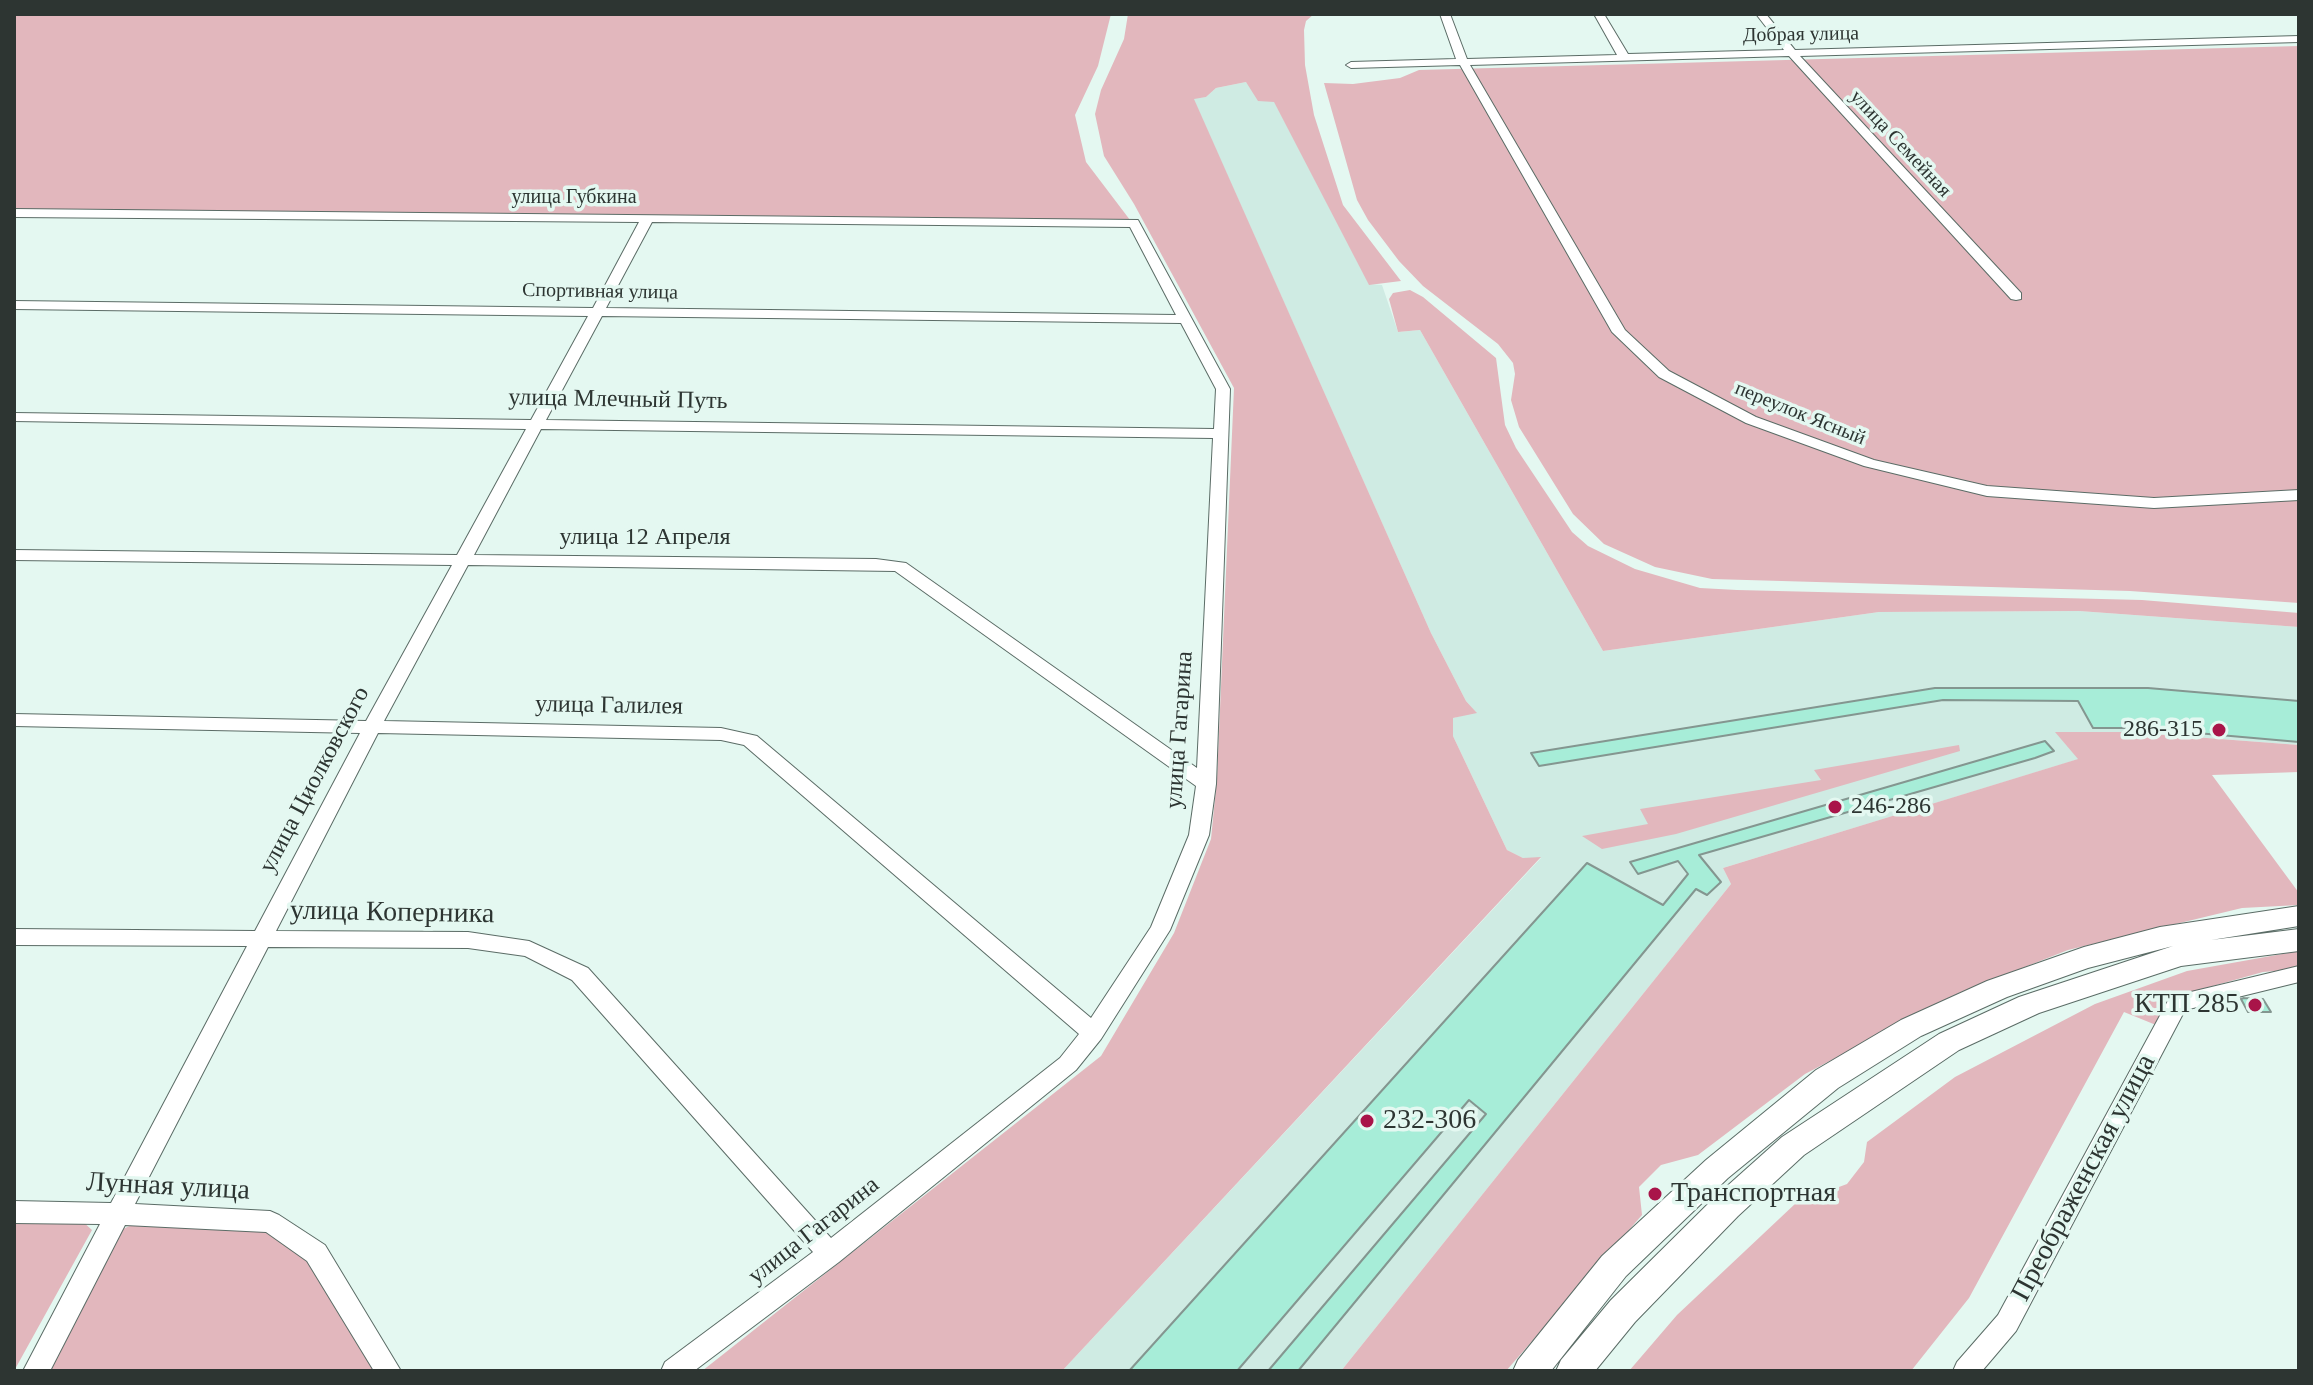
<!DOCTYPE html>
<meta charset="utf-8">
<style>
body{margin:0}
#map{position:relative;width:2313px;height:1385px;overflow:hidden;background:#e4f8f1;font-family:Georgia,serif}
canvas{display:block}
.frame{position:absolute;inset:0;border:16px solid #2d3532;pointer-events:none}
</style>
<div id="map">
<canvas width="2313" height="1385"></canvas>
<div class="frame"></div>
</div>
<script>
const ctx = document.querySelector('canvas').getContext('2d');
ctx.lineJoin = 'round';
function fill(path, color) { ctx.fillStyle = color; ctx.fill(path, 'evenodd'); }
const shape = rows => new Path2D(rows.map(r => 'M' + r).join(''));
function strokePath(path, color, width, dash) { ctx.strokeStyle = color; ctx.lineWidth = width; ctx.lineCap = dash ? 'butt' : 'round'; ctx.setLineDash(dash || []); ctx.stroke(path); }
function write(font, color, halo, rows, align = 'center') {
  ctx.font = font + ' Georgia,serif'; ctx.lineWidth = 7; ctx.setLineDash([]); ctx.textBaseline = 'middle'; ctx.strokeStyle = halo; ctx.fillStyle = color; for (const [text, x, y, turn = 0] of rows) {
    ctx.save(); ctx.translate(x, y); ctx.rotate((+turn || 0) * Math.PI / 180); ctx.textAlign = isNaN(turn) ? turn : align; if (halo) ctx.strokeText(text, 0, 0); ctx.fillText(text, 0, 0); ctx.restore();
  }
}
const built = shape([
 [1246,82,1274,101,1369,284,1382,285,1398,332,1420,330,1603,651,1879,612,2079,611,2299,627,2299,745,2128,732,2056,732,2079,759,1723,868,1731,884,1341,1371,1062,1371,1541,858,1523,858,1507,850,1453,736,1453,718,1476,712,1466,701,1431,633,1193,98,1206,97,1216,88]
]);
const green = shape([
 [18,14,1111,14,1098,66,1075,115,1086,162,1130,220,14,209,14,15],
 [1128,14,1314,14,1306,21,1304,30,1305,65,1314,115,1343,205,1401,281,1369,285,1274,102,1258,101,1246,82,1216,88,1206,97,1194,99,1431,633,1466,701,1477,713,1453,718,1453,736,1507,850,1523,858,1541,857,1062,1371,702,1371,1101,1056,1174,933,1211,839,1217,778,1234,388,1134,204,1104,156,1095,114,1101,90,1124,39],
 [2299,46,2299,603,2130,591,1712,579,1655,567,1604,544,1573,514,1519,427,1511,400,1515,374,1513,363,1498,344,1423,286,1399,261,1368,220,1357,200,1324,83,1353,84,1400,78,1419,70],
 [1410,290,1423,297,1496,358,1505,425,1516,448,1572,532,1588,546,1635,569,1700,588,1737,590,2142,600,2299,613,2299,627,2079,611,1879,612,1603,651,1420,330,1398,332,1389,299,1393,293],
 [2055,732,2128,732,2299,745,2299,772,2212,775,2299,893,2299,905,2242,908,2068,950,1959,993,1805,1074,1698,1155,1661,1165,1639,1187,1642,1215,1506,1371,1341,1371,1731,884,1723,868,2078,759],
 [1959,745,1960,751,1676,834,1602,849,1582,836,1648,824,1640,809,1821,780,1814,770],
 [2299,951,2299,969,2263,972,2170,998,2156,1025,2124,1012,1969,1298,1911,1371,1629,1371,1677,1315,1796,1203,1847,1184,1864,1162,1867,1142,1955,1077,2095,1004,2187,971],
 [14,1220,82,1221,92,1230,14,1371],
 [138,1222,267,1231,305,1258,374,1371,49,1371,123,1229]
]);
const building = shape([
 [1935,688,2148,688,2299,701,2299,742,2140,728,2093,728,2078,701,1943,700,1539,766,1531,753,1935,688],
 [2045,741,2054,751,2035,758,1699,855,1721,882,1707,895,1696,889,1298,1371,1268,1371,1486,1114,1469,1100,1237,1371,1129,1371,1587,863,1663,905,1688,874,1678,861,1638,874,1630,862,2045,741],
 [2244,998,2263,999,2271,1012,2248,1012,2241,999,2244,998]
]);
const minor = shape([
 [1440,14,1450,14,1467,59,1617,55,1594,14,1604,14,1628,54,1784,50,1756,14,1766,14,1795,50,2299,36,2299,42,1800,56,2021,293,2021,299,2016,300,2011,299,1789,56,1470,65,1625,330,1669,371,1756,417,1874,460,1987,486,2154,498,2299,490,2299,500,2154,508,1987,496,1864,466,1746,423,1659,377,1612,332,1460,65,1351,68,1346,65,1351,62,1456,59,1440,14],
 [14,209,1138,220,1230,389,1216,784,1209,835,1170,930,1101,1039,1076,1070,839,1262,694,1371,661,1371,665,1362,813,1252,572,980,525,956,468,948,268,947,135,1204,270,1211,279,1215,325,1245,401,1371,374,1371,307,1261,266,1232,125,1225,50,1371,23,1371,100,1224,14,1223,14,1201,111,1203,247,946,14,945,14,929,255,931,360,733,14,726,14,714,366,721,452,565,14,560,14,550,457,555,526,429,14,421,14,413,531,420,588,316,14,309,14,301,593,308,639,222,14,217,14,209],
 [652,222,1130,227,1176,315,606,308,652,222],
 [602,316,1181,323,1216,389,1214,429,546,420,602,316],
 [541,429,1213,438,1197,768,906,563,876,559,474,555,541,429],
 [468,565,895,571,1196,786,1189,835,1151,927,1091,1018,757,736,721,728,384,721,468,565],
 [378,733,721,740,744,745,1079,1034,1060,1058,831,1238,588,968,529,941,468,932,276,931,378,733],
 [2299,966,2299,982,2185,1010,2016,1331,1982,1371,1953,1371,1957,1362,1998,1315,2170,997,2299,966]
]);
const major = shape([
 [2299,906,2299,926,2211,940,2299,929,2299,951,2181,966,2039,1013,1959,1050,1804,1155,1738,1216,1635,1322,1595,1371,1556,1371,1561,1360,1611,1300,1716,1196,1782,1137,1939,1034,2019,997,2173,946,2088,968,2007,997,1921,1036,1838,1088,1728,1178,1626,1276,1551,1371,1513,1371,1518,1360,1602,1256,1706,1160,1816,1070,1901,1020,1987,981,2084,947,2160,927,2299,906]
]);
const markers = [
 [2219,730,8,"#a91449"],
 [1835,807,8,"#a91449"],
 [2255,1005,8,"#a91449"],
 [1367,1121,8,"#a91449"],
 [1655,1194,8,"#a91449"]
];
const farStreetnames = [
 ["Добрая улица",1801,35,-1],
 ["улица Семейная",1900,144,47],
 ["улица Губкина",574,198],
 ["Спортивная улица",600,292,1],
 ["переулок Ясный",1800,414,22]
];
const streetNames = [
 ["улица Млечный Путь",618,400,1],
 ["улица 12 Апреля",645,538],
 ["улица Галилея",609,706,1],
 ["улица Гагарина",1180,730,-86],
 ["улица Циолковского",315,780,-62],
 ["улица Гагарина",814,1231,-38]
];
const poiNames = [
 ["286-315",2203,730],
 ["246-286",1851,807,"left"]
];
const nearStreetnames = [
 ["улица Коперника",392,913,1],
 ["Преображенская улица",2084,1178,-62],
 ["Лунная улица",168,1187,3]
];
const nearPoinames = [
 ["КТП 285",2239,1005,"right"],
 ["232-306",1383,1121],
 ["Транспортная",1671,1194]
];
fill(built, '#cfebe3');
fill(green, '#e2b7bd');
fill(building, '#a7edd8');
strokePath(building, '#849690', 2);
strokePath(minor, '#5b6c66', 2);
strokePath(major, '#5b6c66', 2);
fill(minor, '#fff');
fill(major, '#fff');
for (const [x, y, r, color] of markers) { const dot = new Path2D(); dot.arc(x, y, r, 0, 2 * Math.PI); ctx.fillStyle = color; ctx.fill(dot); strokePath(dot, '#e4f8f1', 3); }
write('20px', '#2d3532', '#e4f8f1', farStreetnames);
write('24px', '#2d3532', '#e4f8f1', streetNames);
write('24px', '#2d3532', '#e4f8f1', poiNames, 'right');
write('28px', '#2d3532', '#e4f8f1', nearStreetnames);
write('28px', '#2d3532', '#e4f8f1', nearPoinames, 'left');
</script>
